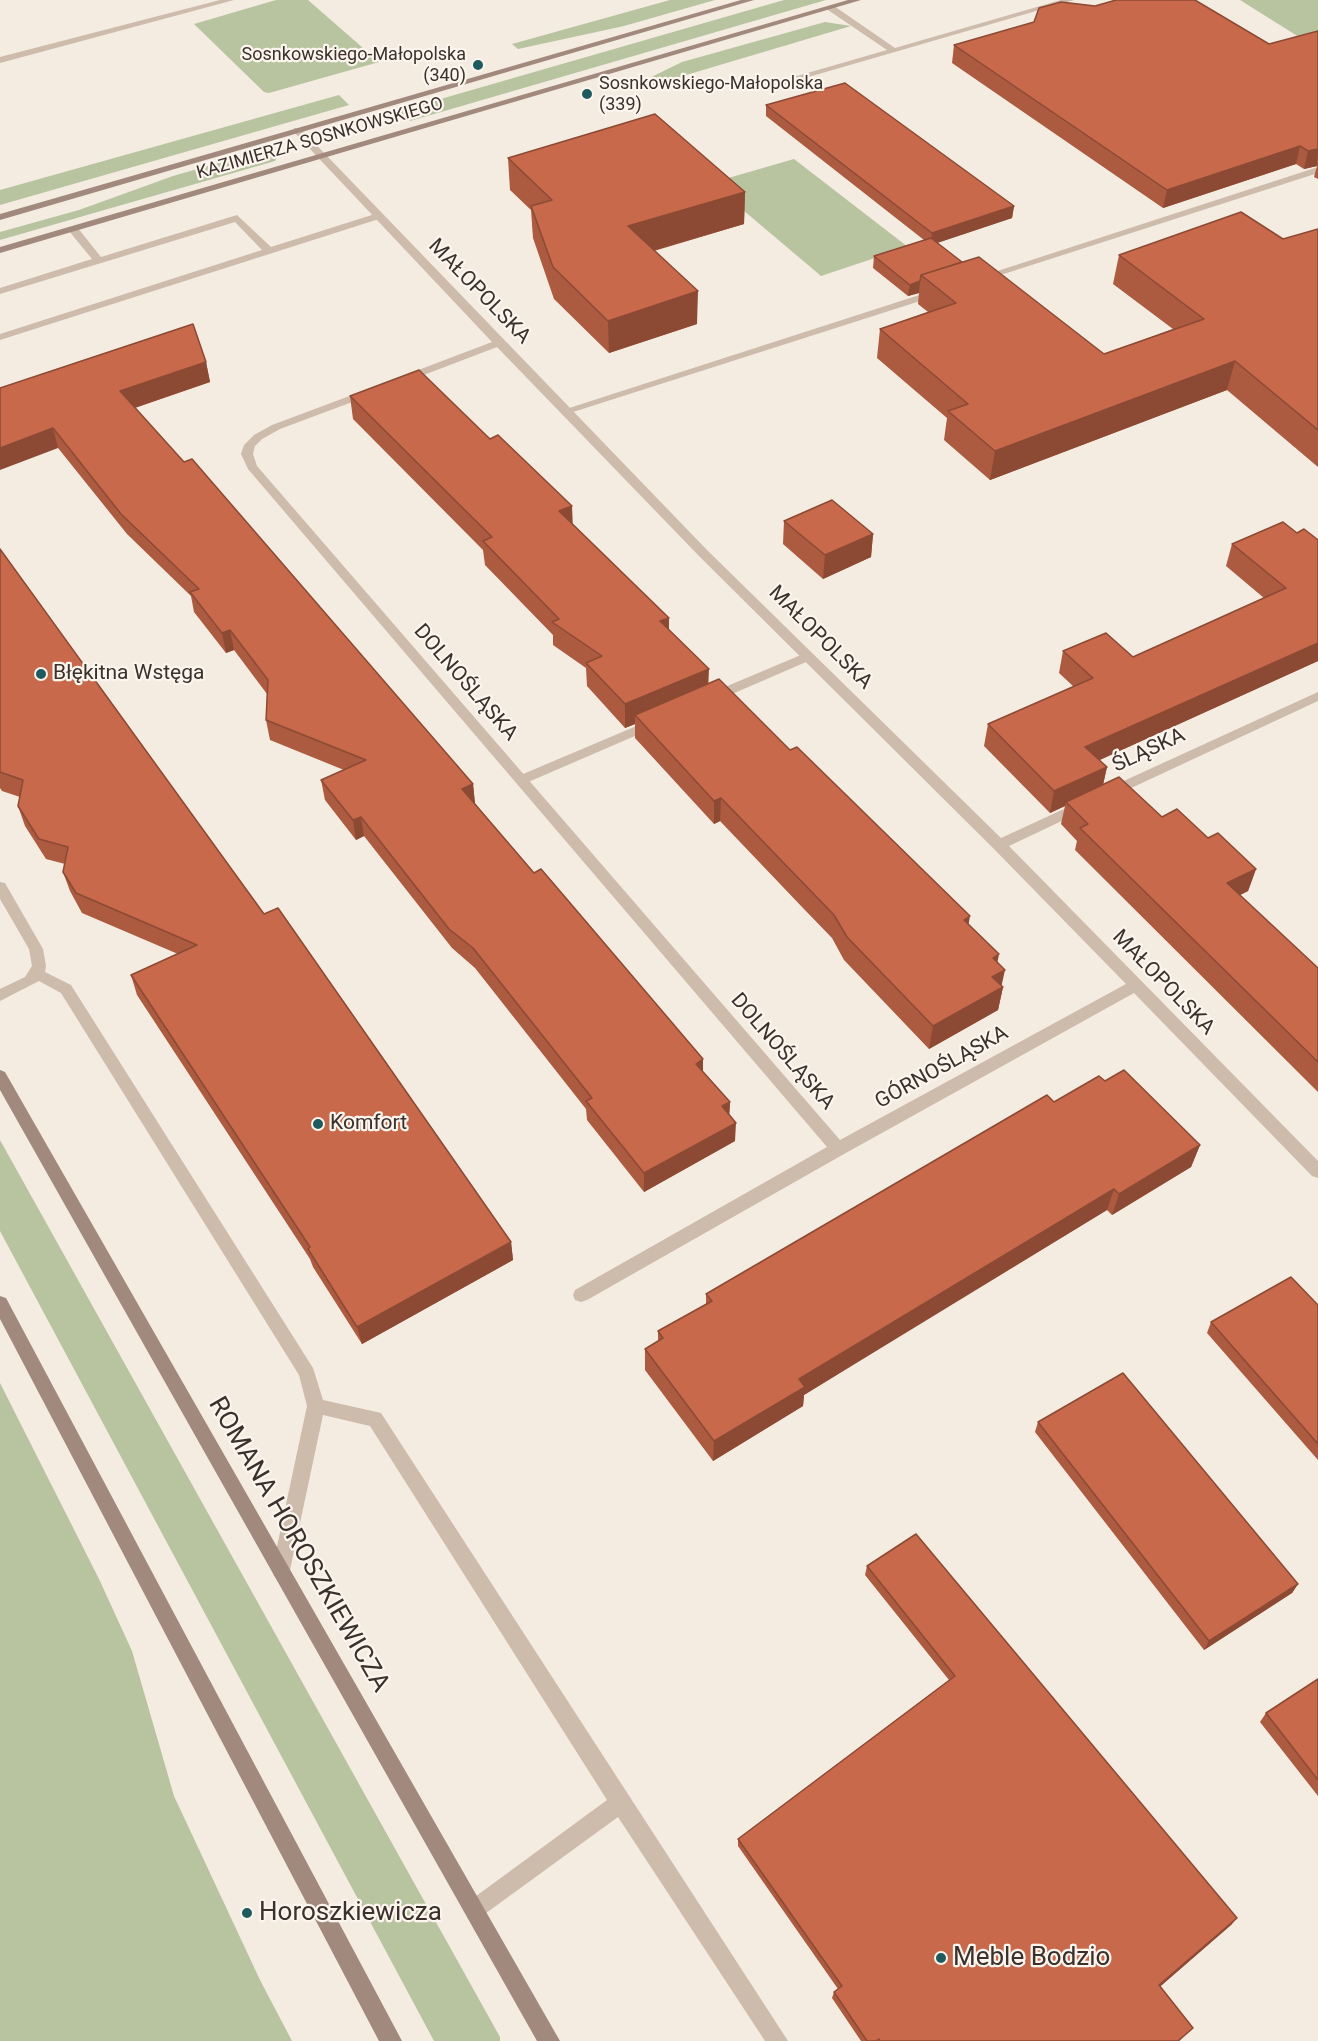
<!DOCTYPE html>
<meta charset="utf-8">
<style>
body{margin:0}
canvas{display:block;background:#f4ebe1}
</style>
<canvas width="1318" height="2041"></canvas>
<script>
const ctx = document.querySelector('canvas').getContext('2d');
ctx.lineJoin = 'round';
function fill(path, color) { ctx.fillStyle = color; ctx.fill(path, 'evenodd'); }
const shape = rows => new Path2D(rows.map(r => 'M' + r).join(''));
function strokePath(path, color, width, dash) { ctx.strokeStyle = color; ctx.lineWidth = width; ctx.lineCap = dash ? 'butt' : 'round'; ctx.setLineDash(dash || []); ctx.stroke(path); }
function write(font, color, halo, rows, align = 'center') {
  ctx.font = font + ' Roboto,sans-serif'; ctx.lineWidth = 4.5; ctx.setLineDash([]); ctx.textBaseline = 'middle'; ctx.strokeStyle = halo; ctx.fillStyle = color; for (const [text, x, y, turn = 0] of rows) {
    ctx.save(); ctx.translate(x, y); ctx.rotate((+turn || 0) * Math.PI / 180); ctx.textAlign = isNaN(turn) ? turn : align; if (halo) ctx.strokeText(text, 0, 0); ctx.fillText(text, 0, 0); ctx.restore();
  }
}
const green = shape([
 [276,0,308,0,379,62,269,93,264,92,194,24],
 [670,0,715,0,624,26,518,49,512,44],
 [784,0,826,0,410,121,399,111],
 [1240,0,1318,0,1318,39,1307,42],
 [825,22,851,26,639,89,635,85,682,62],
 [339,95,349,105,0,205,0,190],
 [273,154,278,156,275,161,0,240,0,232,79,210,173,176,242,156],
 [794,159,908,247,821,276,711,183],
 [0,1140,500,2037,500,2041,434,2041,0,1231],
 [0,1383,99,1579,132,1651,174,1796,260,1980,292,2041,0,2041]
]);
const lane = shape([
 [1061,0,1074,0,774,87,766,85,887,50,828,10,828,6,834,6,895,48,1061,0],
 [1318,167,1318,173,985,280,976,278,1318,167],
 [378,213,382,214,382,218,0,340,0,334,262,250,235,222,0,294,0,288,92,259,69,231,69,227,77,227,101,257,237,215,271,247,378,213],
 [938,289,942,290,942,294,570,413,562,413,560,411,938,289],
 [808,652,814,656,813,659,716,701,711,702,705,698,706,695,808,652],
 [653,719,660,723,658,726,526,783,521,785,514,780,516,777,653,719],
 [0,882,5,883,43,949,46,966,45,972,71,985,313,1368,323,1400,381,1413,788,2041,765,2041,618,1817,482,1916,475,1919,468,1916,465,1909,468,1902,607,1800,370,1426,323,1415,290,1570,288,1576,281,1579,274,1576,272,1570,307,1406,299,1375,61,993,39,981,0,1001,0,989,25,977,32,966,29,949,0,899,0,882]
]);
const street = shape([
 [220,0,234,0,0,63,0,57,220,0],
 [294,128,300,128,707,550,1001,838,1077,803,1087,803,1089,806,1087,809,1009,846,1318,1161,1318,1178,1312,1176,1134,993,844,1154,587,1300,581,1302,575,1300,573,1295,575,1290,827,1147,248,469,241,454,244,445,254,435,272,425,363,391,371,391,371,395,280,429,262,439,255,446,253,454,257,466,840,1140,1126,984,994,849,699,556,497,347,408,381,400,381,400,377,492,342,294,132,294,128],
 [1318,692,1318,701,1114,796,1109,798,1102,793,1104,790,1318,692]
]);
const secondary = shape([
 [741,0,754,0,0,220,0,214,741,0],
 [848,0,861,0,0,253,0,247,848,0],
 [0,1070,5,1072,560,2041,537,2041,0,1090,0,1070],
 [0,1296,6,1298,402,2041,379,2041,0,1319,0,1296]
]);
const wall = shape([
 [1318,31,1318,179,1314,177,1317,166,1304,169,1296,164,1163,208,952,63,954,45,1269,44],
 [766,105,1014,206,1012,218,937,243,962,262,1104,354,1173,329,1113,284,1119,255,1283,239,1318,229,1318,467,1227,390,990,480,944,440,947,418,877,358,880,329,928,312,918,304,919,293,908,296,873,268,874,256,924,240,766,116],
 [508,158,745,192,744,224,654,251,697,324,609,353,554,299,533,238,531,210,510,190],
 [206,362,210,382,135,408,473,784,475,804,534,873,703,1059,703,1072,730,1102,729,1115,735,1141,644,1192,587,1120,586,1109,475,968,452,948,364,836,356,840,325,800,321,780,344,770,270,740,266,720,267,694,234,650,226,653,194,612,191,596,127,534,58,448,0,388],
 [350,396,573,524,669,618,669,630,708,683,790,750,968,924,997,962,1001,986,1003,987,998,1010,929,1049,844,960,832,938,803,908,720,821,714,824,635,738,635,724,625,728,587,686,586,668,553,645,553,635,485,565,483,550,353,419],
 [784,521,873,534,871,557,823,579,783,544],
 [1297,533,1318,540,1318,661,1099,760,1107,767,1103,785,1162,817,1208,838,1256,869,1248,891,1240,895,1318,968,1318,1092,1075,850,1077,841,1061,824,1065,806,1050,813,984,746,988,724,1074,687,1059,673,1063,651,1133,657,1264,598,1226,566,1232,544],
 [0,549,264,914,511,1242,513,1260,362,1344,313,1267,310,1259,137,995,131,975,178,954,82,913,70,891,63,872,65,864,46,859,25,826,18,806,20,797,2,791,0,788],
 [1105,1081,1200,1145,1191,1167,1112,1215,1107,1210,878,1349,804,1395,803,1406,713,1461,645,1370,645,1349,658,1342,658,1331,706,1305,706,1294,1054,1102],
 [1318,1305,1318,1460,1207,1333,1211,1322],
 [1038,1422,1298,1584,1292,1593,1204,1650,1035,1432],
 [867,1566,1237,1918,1231,1925,1160,1986,1193,2028,1179,2041,861,2041,832,1998,834,1992,838,1989,738,1846,738,1839,949,1680,865,1575],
 [1318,1679,1318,1796,1260,1722,1266,1713]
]);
const shadedWall = shape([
 [1300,146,1296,164,1163,208,1167,190],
 [1318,149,1317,166,1304,169,1308,151],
 [745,192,744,224,628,258,628,226],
 [1014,206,1012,218,931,245,932,233],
 [920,281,919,293,908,296,910,285],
 [698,291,697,324,609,353,608,321],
 [1235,361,1227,390,990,480,995,451],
 [206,362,210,382,125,411,120,391],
 [53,428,58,448,0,470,0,448],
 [572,506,573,529,559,511],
 [873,534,871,557,823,579,825,555],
 [669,618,669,641,660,621],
 [230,630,234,650,226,653,222,633],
 [1318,643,1318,661,1080,769,1085,747],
 [709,669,708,692,635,715,635,724,625,728,625,704],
 [1107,767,1102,789,1066,802,1065,806,1050,813,1054,791],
 [473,784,475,804,464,809,462,789],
 [721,798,720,821,714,824,714,801],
 [361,817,364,836,356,840,353,820],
 [1256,869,1248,891,1220,905,1227,883],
 [970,916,966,939,964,920],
 [999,954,995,975,1005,970,1001,988,1003,987,998,1010,929,1049,933,1026,993,958],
 [703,1059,703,1078,696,1064],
 [730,1102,729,1121,722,1106],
 [736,1123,735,1141,644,1192,644,1173],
 [1200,1145,1191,1167,1112,1215,1119,1194],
 [1114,1189,1107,1210,804,1395,803,1406,713,1461,714,1441,799,1379],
 [511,1242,513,1260,362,1344,357,1327],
 [1298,1584,1292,1593,1204,1650,1209,1641],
 [1237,1918,1231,1925,1154,1992,1159,1985]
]);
const building = shape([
 [1116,0,1195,0,1269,44,1318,31,1318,149,1308,151,1300,146,1167,190,954,45,1034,22,1039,8,1061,2,1095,6,1116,0],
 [845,83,1014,206,932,233,766,105,845,83],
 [655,114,745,192,628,226,698,291,608,321,553,267,531,206,552,200,508,158,655,114],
 [1241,212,1283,239,1318,229,1318,430,1235,361,995,451,948,411,968,404,880,329,956,303,921,275,979,257,1104,354,1204,319,1119,255,1241,212],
 [931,238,962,262,921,275,920,281,910,285,874,256,931,238],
 [193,324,206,362,120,391,184,462,192,459,473,784,462,789,534,873,541,869,565,897,703,1059,696,1064,730,1102,722,1106,736,1123,644,1173,586,1101,592,1098,473,948,449,929,361,817,353,820,321,780,366,760,266,720,268,680,230,630,222,633,190,592,199,589,121,514,53,428,0,448,0,388,193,324],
 [419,370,490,439,498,435,572,506,559,511,669,618,660,621,709,669,625,704,586,663,602,656,552,622,559,619,483,541,492,537,350,396,419,370],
 [832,500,873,534,825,555,784,521,832,500],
 [1283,522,1297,533,1304,529,1318,540,1318,643,1085,747,1107,767,1054,791,988,724,1093,678,1063,651,1106,633,1133,657,1286,588,1232,544,1283,522],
 [0,549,264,914,278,908,511,1242,357,1327,308,1249,310,1247,131,975,197,945,76,893,63,872,68,847,39,839,18,806,23,780,0,772,0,549],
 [719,679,790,750,797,747,970,916,964,920,999,954,993,958,1005,970,992,977,1003,987,933,1026,847,937,834,915,805,885,721,798,714,801,635,715,719,679],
 [1119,777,1162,817,1177,809,1208,838,1218,833,1256,869,1227,883,1318,968,1318,1062,1080,828,1088,824,1066,802,1119,777],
 [1124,1070,1200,1145,1119,1194,1114,1189,882,1329,799,1379,805,1387,714,1441,645,1349,663,1338,658,1331,712,1301,706,1294,1047,1095,1054,1102,1099,1076,1105,1081,1124,1070],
 [1291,1277,1318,1305,1318,1444,1211,1322,1291,1277],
 [1123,1373,1298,1584,1209,1641,1038,1422,1123,1373],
 [916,1534,1237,1918,1159,1985,1193,2028,1178,2041,880,2041,879,2039,876,2041,867,2041,834,1992,842,1986,738,1839,955,1676,867,1566,916,1534],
 [1318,1679,1318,1780,1266,1713,1318,1679]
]);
const markers = [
 [478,65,6,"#1f5a5e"],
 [587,94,6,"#1f5a5e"],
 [41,674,6,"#1f5a5e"],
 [318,1124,6,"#1f5a5e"],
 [247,1913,6,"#1f5a5e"],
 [941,1958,6,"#1f5a5e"]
];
const farPoinames = [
 ["Sosnkowskiego-Małopolska",466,55],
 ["(340)",466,76],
 ["Sosnkowskiego-Małopolska",599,84,"left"],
 ["(339)",599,105,"left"]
];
const farStreetnames = [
 ["KAZIMIERZA SOSNKOWSKIEGO",320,139,-16]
];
const streetNames = [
 ["MAŁOPOLSKA",479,292,46],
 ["MAŁOPOLSKA",820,638,45],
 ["DOLNOŚLĄSKA",465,683,49],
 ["ŚLĄSKA",1149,751,-25],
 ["MAŁOPOLSKA",1163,983,46],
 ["DOLNOŚLĄSKA",782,1052,49],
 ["GÓRNOŚLĄSKA",942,1068,-29]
];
const poiNames = [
 ["Błękitna Wstęga",53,674],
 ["Komfort",330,1124]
];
const nearStreetnames = [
 ["ROMANA HOROSZKIEWICZA",298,1545,60]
];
const nearPoinames = [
 ["Horoszkiewicza",259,1913],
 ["Meble Bodzio",953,1958]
];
fill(green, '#b8c4a0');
fill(lane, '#cdbbac');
fill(street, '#cdbbac');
fill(secondary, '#a18a7d');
fill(wall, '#ac5a40');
fill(shadedWall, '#8c4a34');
fill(building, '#c8694b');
strokePath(building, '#8c4a34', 1.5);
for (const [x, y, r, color] of markers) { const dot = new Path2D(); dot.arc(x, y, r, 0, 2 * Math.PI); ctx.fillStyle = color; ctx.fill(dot); strokePath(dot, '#fbf5ee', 2); }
write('18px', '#3b302b', '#fbf5ee', farPoinames, 'right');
write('18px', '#3b302b', '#fbf5ee', farStreetnames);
write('21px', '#3b302b', '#fbf5ee', streetNames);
write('21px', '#3b302b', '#fbf5ee', poiNames, 'left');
write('26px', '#3b302b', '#fbf5ee', nearStreetnames);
write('26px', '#3b302b', '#fbf5ee', nearPoinames, 'left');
</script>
